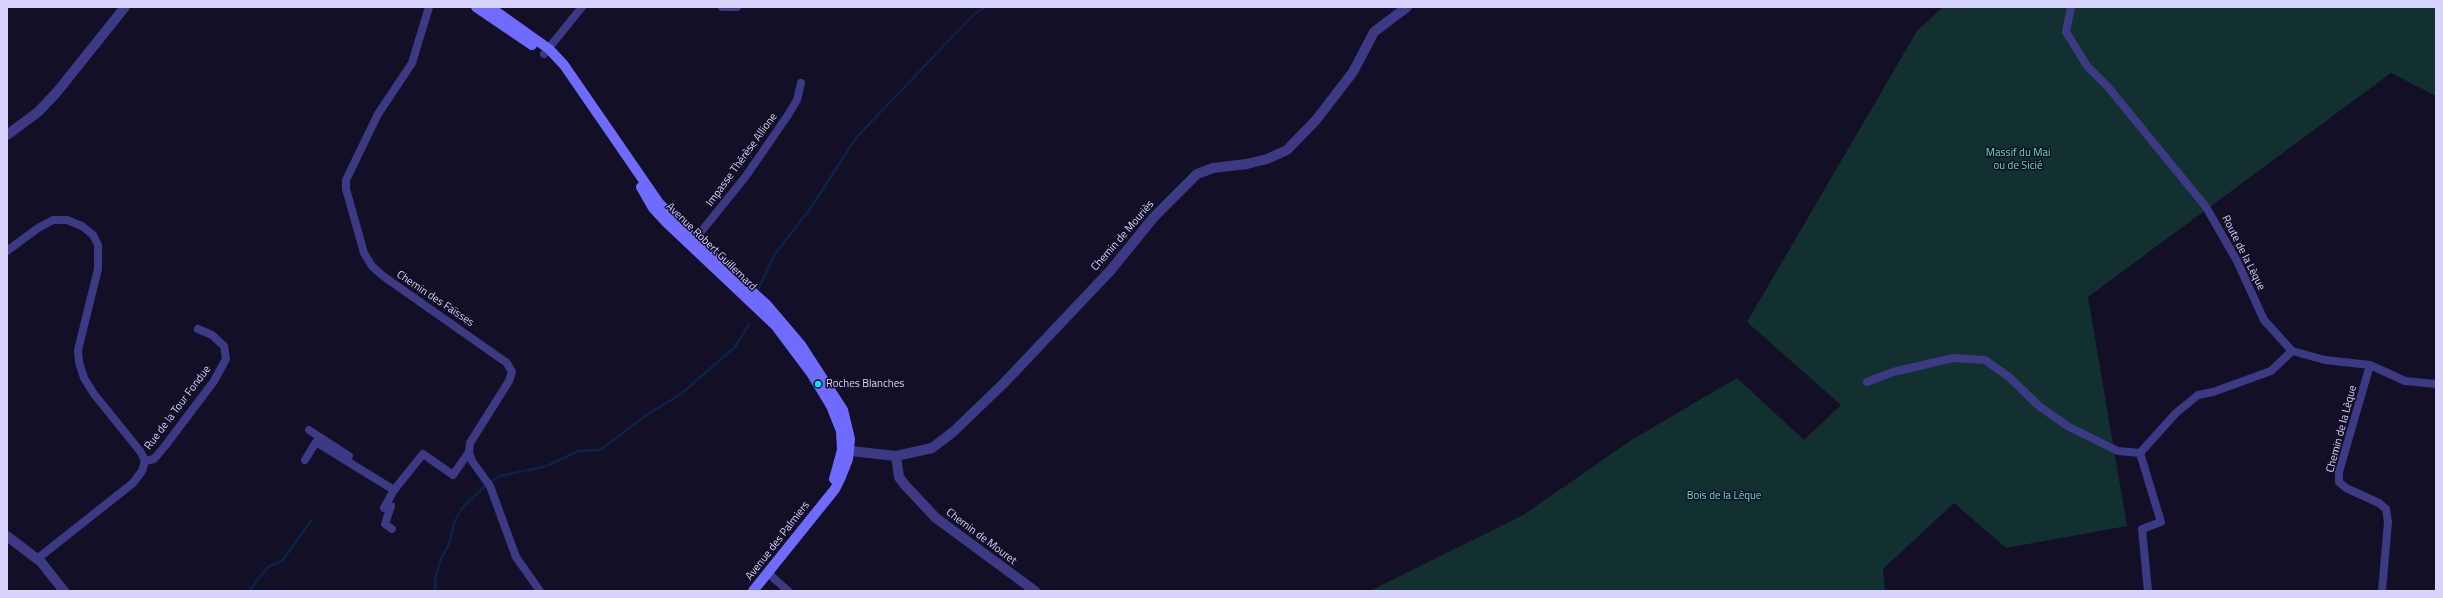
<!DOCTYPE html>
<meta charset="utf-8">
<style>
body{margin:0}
#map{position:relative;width:2443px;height:598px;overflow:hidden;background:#130f26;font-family:"Titillium Web",sans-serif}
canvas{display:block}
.frame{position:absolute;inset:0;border:8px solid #d9d4ff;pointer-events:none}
</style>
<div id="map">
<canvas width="2443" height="598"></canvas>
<div class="frame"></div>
</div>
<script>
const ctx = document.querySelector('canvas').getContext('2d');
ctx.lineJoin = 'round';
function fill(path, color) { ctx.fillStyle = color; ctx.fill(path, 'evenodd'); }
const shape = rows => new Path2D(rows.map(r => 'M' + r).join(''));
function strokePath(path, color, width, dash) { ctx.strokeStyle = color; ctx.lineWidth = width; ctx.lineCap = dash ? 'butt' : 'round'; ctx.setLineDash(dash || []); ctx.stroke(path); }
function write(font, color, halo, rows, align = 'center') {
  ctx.font = font + ' "Titillium Web",sans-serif'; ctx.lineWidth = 3; ctx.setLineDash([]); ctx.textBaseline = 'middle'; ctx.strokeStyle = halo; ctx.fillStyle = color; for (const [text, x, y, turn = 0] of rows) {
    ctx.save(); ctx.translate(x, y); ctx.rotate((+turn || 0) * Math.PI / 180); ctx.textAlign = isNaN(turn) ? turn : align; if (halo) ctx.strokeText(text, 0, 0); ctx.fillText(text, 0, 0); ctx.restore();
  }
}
const green = shape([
 [1943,7,2436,7,2436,96,2391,73,2088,297,2127,526,2006,548,1954,503,1883,569,1885,591,1370,591,1523,515,1633,439,1737,378,1804,440,1841,405,1747,322,1917,31]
]);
const stream = shape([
 [758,290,774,255,808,212,856,138,975,13,986,7],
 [490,482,500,476,547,466,578,451,600,450,648,414,681,394,735,347,749,324],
 [249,591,268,567,282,561,311,521],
 [435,591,435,579,440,561,449,544,454,523,462,508,486,485]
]);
const minor = shape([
 [429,7,412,63,378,114,346,180,346,189,364,253,372,266,383,276,507,363,512,372,509,381,470,443,469,452,472,461,490,486,516,557,540,591],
 [722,7,737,7],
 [2071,7,2066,32,2087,66,2108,87,2206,207,2237,261,2264,320,2292,351,2325,360,2370,365,2405,381,2436,384],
 [544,54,582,7],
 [692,243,746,176,788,115,797,100,801,83],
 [7,251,38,228,53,220,67,220,82,226,93,235,98,245,98,269,78,350,79,362,84,378,94,394,140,451,145,461,142,471,133,483,37,559],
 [2370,365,2339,472,2339,482,2346,488,2379,503,2386,509,2388,522,2382,591],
 [1867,382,1893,372,1953,358,1985,360,2009,377,2039,406,2069,427,2118,451,2140,453],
 [309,430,349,456],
 [305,460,316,442,394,490,423,454,453,475,469,452],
 [145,461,154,459,165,446,214,381,226,359,224,346,212,335,198,329],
 [386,504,391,506,385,524,392,529],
 [384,508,394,490],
 [768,573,788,591],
 [2148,591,2142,529,2161,522,2140,453,2176,413,2198,395,2213,392,2271,371,2292,351]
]);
const tertiary = shape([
 [7,135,38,112,57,92,125,7],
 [842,450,896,456,932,448,953,432,1004,383,1110,271,1154,217,1197,174,1213,168,1247,164,1267,159,1287,150,1316,120,1353,72,1374,32,1407,7],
 [896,456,899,477,904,484,936,518,1035,591],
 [7,536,41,562,64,591]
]);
const secondary = shape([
 [476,7,532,45],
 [490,7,549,49,564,65,659,203,695,240,767,305,801,345,843,410,850,439,848,459,841,477,835,489,753,591],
 [641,187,653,208,666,222,775,325,811,373,831,406,841,431,842,450,834,479]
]);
const markers = [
 [818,384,4,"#00e5ff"]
];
const parkNames = [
 ["Massif du Mai",2018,153],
 ["ou de Sicié",2018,166],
 ["Bois de la Lèque",1724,496]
];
const streetNames = [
 ["Impasse Thérèse Allione",742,160,-54],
 ["Chemin de Mouriès",1123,236,-49],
 ["Avenue Robert Guillemard",711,247,44],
 ["Route de la Lèque",2243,253,63],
 ["Chemin des Faïsses",435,299,34],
 ["Rue de la Tour Fondue",178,408,-53],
 ["Chemin de la Lèque",2342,429,-75],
 ["Chemin de Mouret",981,537,37],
 ["Avenue des Palmiers",778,541,-52]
];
const poiNames = [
 ["Roches Blanches",826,384]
];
fill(green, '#12302f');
strokePath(stream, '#0c2248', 2.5);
strokePath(minor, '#3d3a85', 8);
strokePath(tertiary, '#3d3a85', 10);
strokePath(secondary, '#6f6bff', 10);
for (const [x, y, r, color] of markers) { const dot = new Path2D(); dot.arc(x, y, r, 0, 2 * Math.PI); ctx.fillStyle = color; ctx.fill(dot); strokePath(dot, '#130f26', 1.5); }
write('11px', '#5fe0c0', '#130f26', parkNames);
write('11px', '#d9d4ff', '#130f26', streetNames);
write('11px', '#d9d4ff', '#130f26', poiNames, 'left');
</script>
